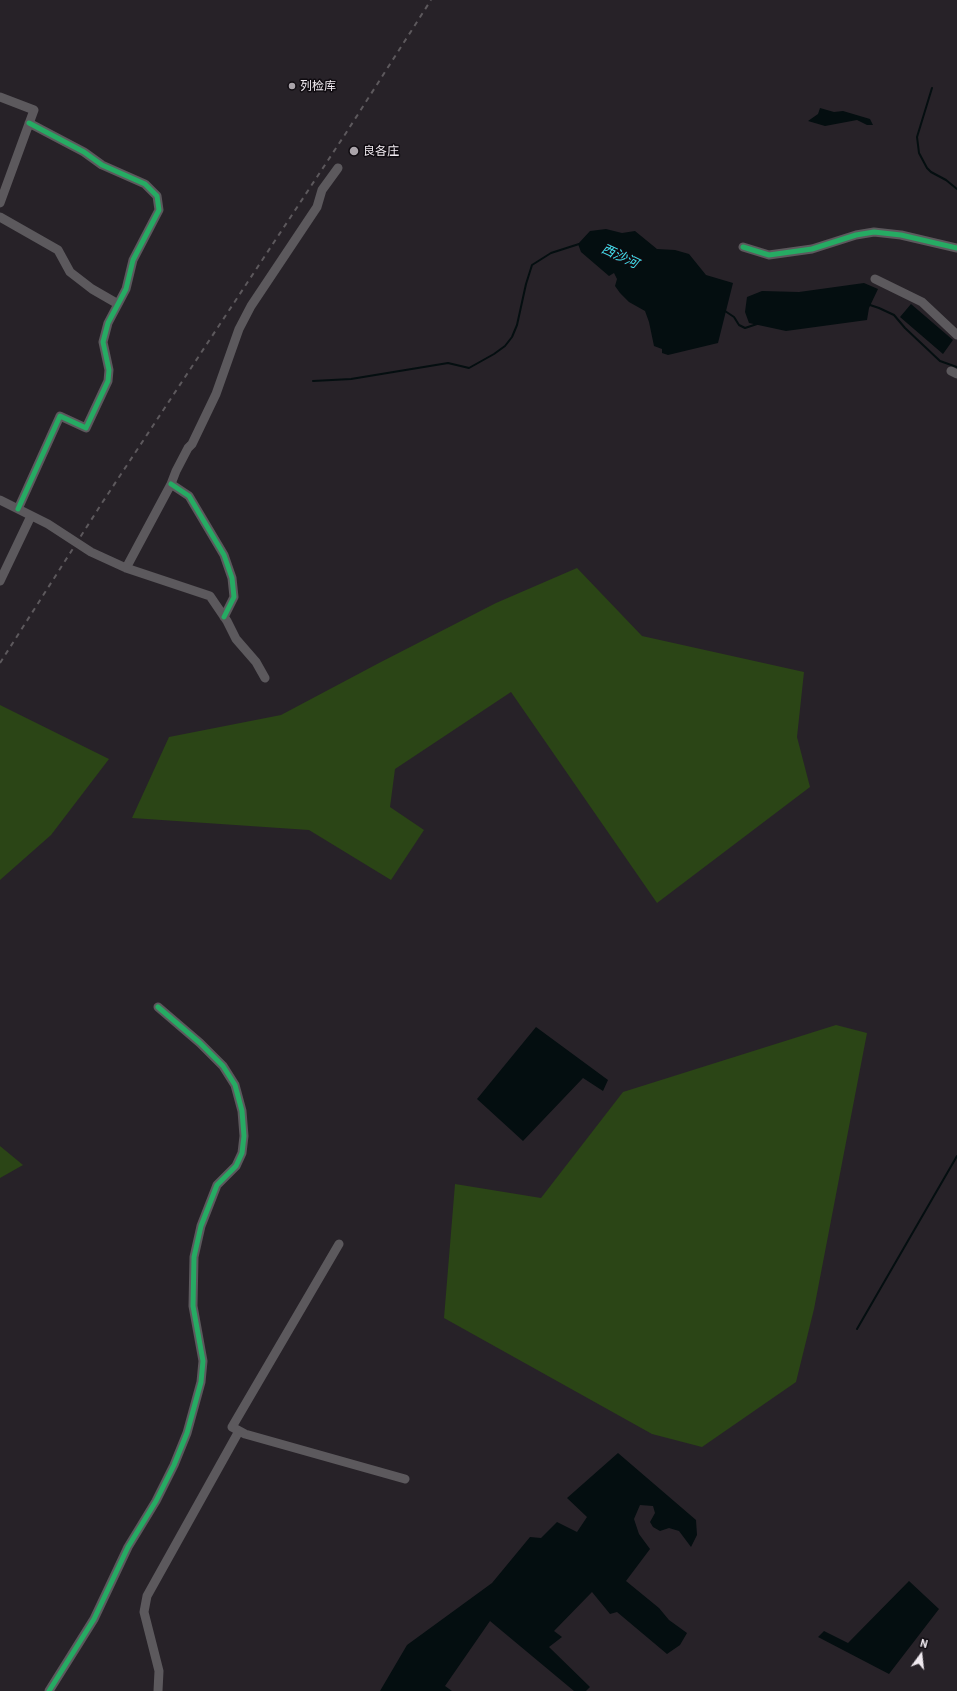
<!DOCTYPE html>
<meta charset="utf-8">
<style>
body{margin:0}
#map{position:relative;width:957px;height:1691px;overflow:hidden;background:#272228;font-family:Barlow,sans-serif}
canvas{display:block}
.north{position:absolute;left:901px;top:1635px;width:40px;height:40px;-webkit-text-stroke:3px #0f0b10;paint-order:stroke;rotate:15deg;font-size:11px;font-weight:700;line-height:16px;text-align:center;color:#f0eaf0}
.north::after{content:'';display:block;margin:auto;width:14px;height:18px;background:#f0eaf0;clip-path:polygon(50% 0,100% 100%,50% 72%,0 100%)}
</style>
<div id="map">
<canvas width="957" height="1691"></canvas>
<div class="north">N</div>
</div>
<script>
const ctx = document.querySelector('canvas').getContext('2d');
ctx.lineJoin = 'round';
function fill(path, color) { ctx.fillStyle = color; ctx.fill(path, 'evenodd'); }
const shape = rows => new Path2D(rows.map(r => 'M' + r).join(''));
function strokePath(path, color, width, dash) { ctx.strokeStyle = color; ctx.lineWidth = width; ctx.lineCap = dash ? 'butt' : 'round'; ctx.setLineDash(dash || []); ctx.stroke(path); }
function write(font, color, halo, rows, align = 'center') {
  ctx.font = font + ' Barlow,"Noto Sans SC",sans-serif'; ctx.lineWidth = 3; ctx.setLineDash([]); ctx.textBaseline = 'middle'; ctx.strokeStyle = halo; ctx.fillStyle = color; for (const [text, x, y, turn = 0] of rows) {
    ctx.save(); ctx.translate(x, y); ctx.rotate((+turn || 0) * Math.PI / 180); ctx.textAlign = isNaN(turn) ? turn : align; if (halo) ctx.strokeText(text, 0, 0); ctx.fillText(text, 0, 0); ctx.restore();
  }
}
const green = shape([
 [577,568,642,636,804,672,797,737,810,787,657,903,511,692,395,769,390,807,424,830,391,880,309,830,132,818,169,737,281,715,379,663,496,603],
 [0,705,109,759,51,835,0,880],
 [836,1025,867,1033,814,1309,796,1382,702,1447,652,1434,444,1318,455,1184,541,1198,623,1092],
 [0,1146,23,1165,0,1178]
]);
const water = shape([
 [820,108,834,112,843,111,870,119,873,125,867,125,857,120,825,126,808,121,818,114],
 [606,229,622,233,635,231,657,249,675,250,689,254,706,275,733,283,718,343,668,355,662,353,662,349,654,346,649,322,645,311,629,302,620,293,615,286,617,279,614,273,609,276,581,252,578,244,590,231],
 [864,283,878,289,869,308,867,320,786,331,749,323,745,312,747,297,762,291,799,292],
 [911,304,953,340,943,354,900,317],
 [536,1027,608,1080,603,1091,583,1078,523,1141,477,1099],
 [618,1453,696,1520,697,1535,691,1547,679,1531,669,1528,660,1531,653,1527,650,1522,655,1513,653,1506,640,1505,634,1519,639,1534,650,1549,626,1581,659,1608,669,1620,687,1633,680,1645,667,1654,617,1612,610,1614,592,1592,554,1631,562,1637,549,1647,590,1687,586,1691,574,1691,490,1621,445,1686,452,1691,380,1691,407,1645,492,1583,530,1537,541,1538,557,1522,577,1532,587,1517,567,1498],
 [909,1581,939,1609,889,1674,818,1637,824,1631,848,1643]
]);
const stream = shape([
 [932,88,917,137,919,153,927,168,931,172,946,180,957,189],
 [870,305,879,308,894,315,905,328,940,361,957,367],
 [725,311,734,317,739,325,745,328,757,324],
 [313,381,351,379,448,363,469,368,494,354,505,346,512,337,517,325,526,284,532,265,551,253,579,244],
 [857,1329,957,1156]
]);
const minor = shape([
 [0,97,34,110,0,203],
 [0,217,58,250,70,272,92,289,118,304],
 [743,247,769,255,812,249,856,235,874,232,901,235,957,248],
 [875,279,922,302,957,335],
 [951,371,957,374],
 [171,484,189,496,224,555,232,578,234,597,224,617],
 [0,500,48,524,91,552,126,568,210,596,227,621,236,639,256,662,265,678],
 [18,509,60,416,86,428,108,381,109,370,103,342,108,323,126,289,133,260,159,210,157,196,145,184,102,165,84,152,29,123],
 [126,568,171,484,176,471,188,448,192,444,216,394,239,329,251,306,317,207,322,190,338,168],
 [0,581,31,516],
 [339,1244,232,1427,245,1434,405,1479],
 [49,1691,94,1619,128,1547,156,1501,174,1465,187,1433,201,1382,203,1361,193,1306,194,1257,201,1226,217,1185,236,1166,242,1153,244,1136,242,1111,235,1085,223,1066,200,1043,158,1007],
 [158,1691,159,1671,144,1612,147,1596,239,1431]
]);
const rail = shape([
 [0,663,102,503,346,133,431,0]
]);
const cycleway = shape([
 [743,247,769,255,812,249,856,235,874,232,901,235,957,248],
 [171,484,189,496,224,555,232,578,234,597,224,617],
 [18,509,60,416,86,428,108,381,109,370,103,342,108,323,126,289,133,260,159,210,157,196,145,184,102,165,84,152,29,123],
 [49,1691,94,1619,128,1547,156,1501,174,1465,187,1433,201,1382,203,1361,193,1306,194,1257,201,1226,217,1185,236,1166,242,1153,244,1136,242,1111,235,1085,223,1066,200,1043,158,1007]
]);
const markers = [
 [292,86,4,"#aaa4aa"],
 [354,151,5,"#aaa4aa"]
];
const poiNames = [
 ["列检库",300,86],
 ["良各庄",363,151]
];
const waterNames = [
 ["西沙河",620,256,25]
];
fill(green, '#2b4516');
fill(water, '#040e10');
strokePath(stream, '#040e10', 2);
strokePath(minor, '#5c595d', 9);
strokePath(rail, '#5d595d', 2, [5, 5]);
strokePath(cycleway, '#26ab63', 5);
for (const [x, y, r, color] of markers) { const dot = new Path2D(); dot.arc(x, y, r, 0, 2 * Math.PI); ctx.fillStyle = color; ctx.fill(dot); strokePath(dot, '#0f0b10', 1.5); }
write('12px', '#f0eaf0', '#0f0b10', poiNames, 'left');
write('italic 13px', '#43e0ef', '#0f0b10', waterNames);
</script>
